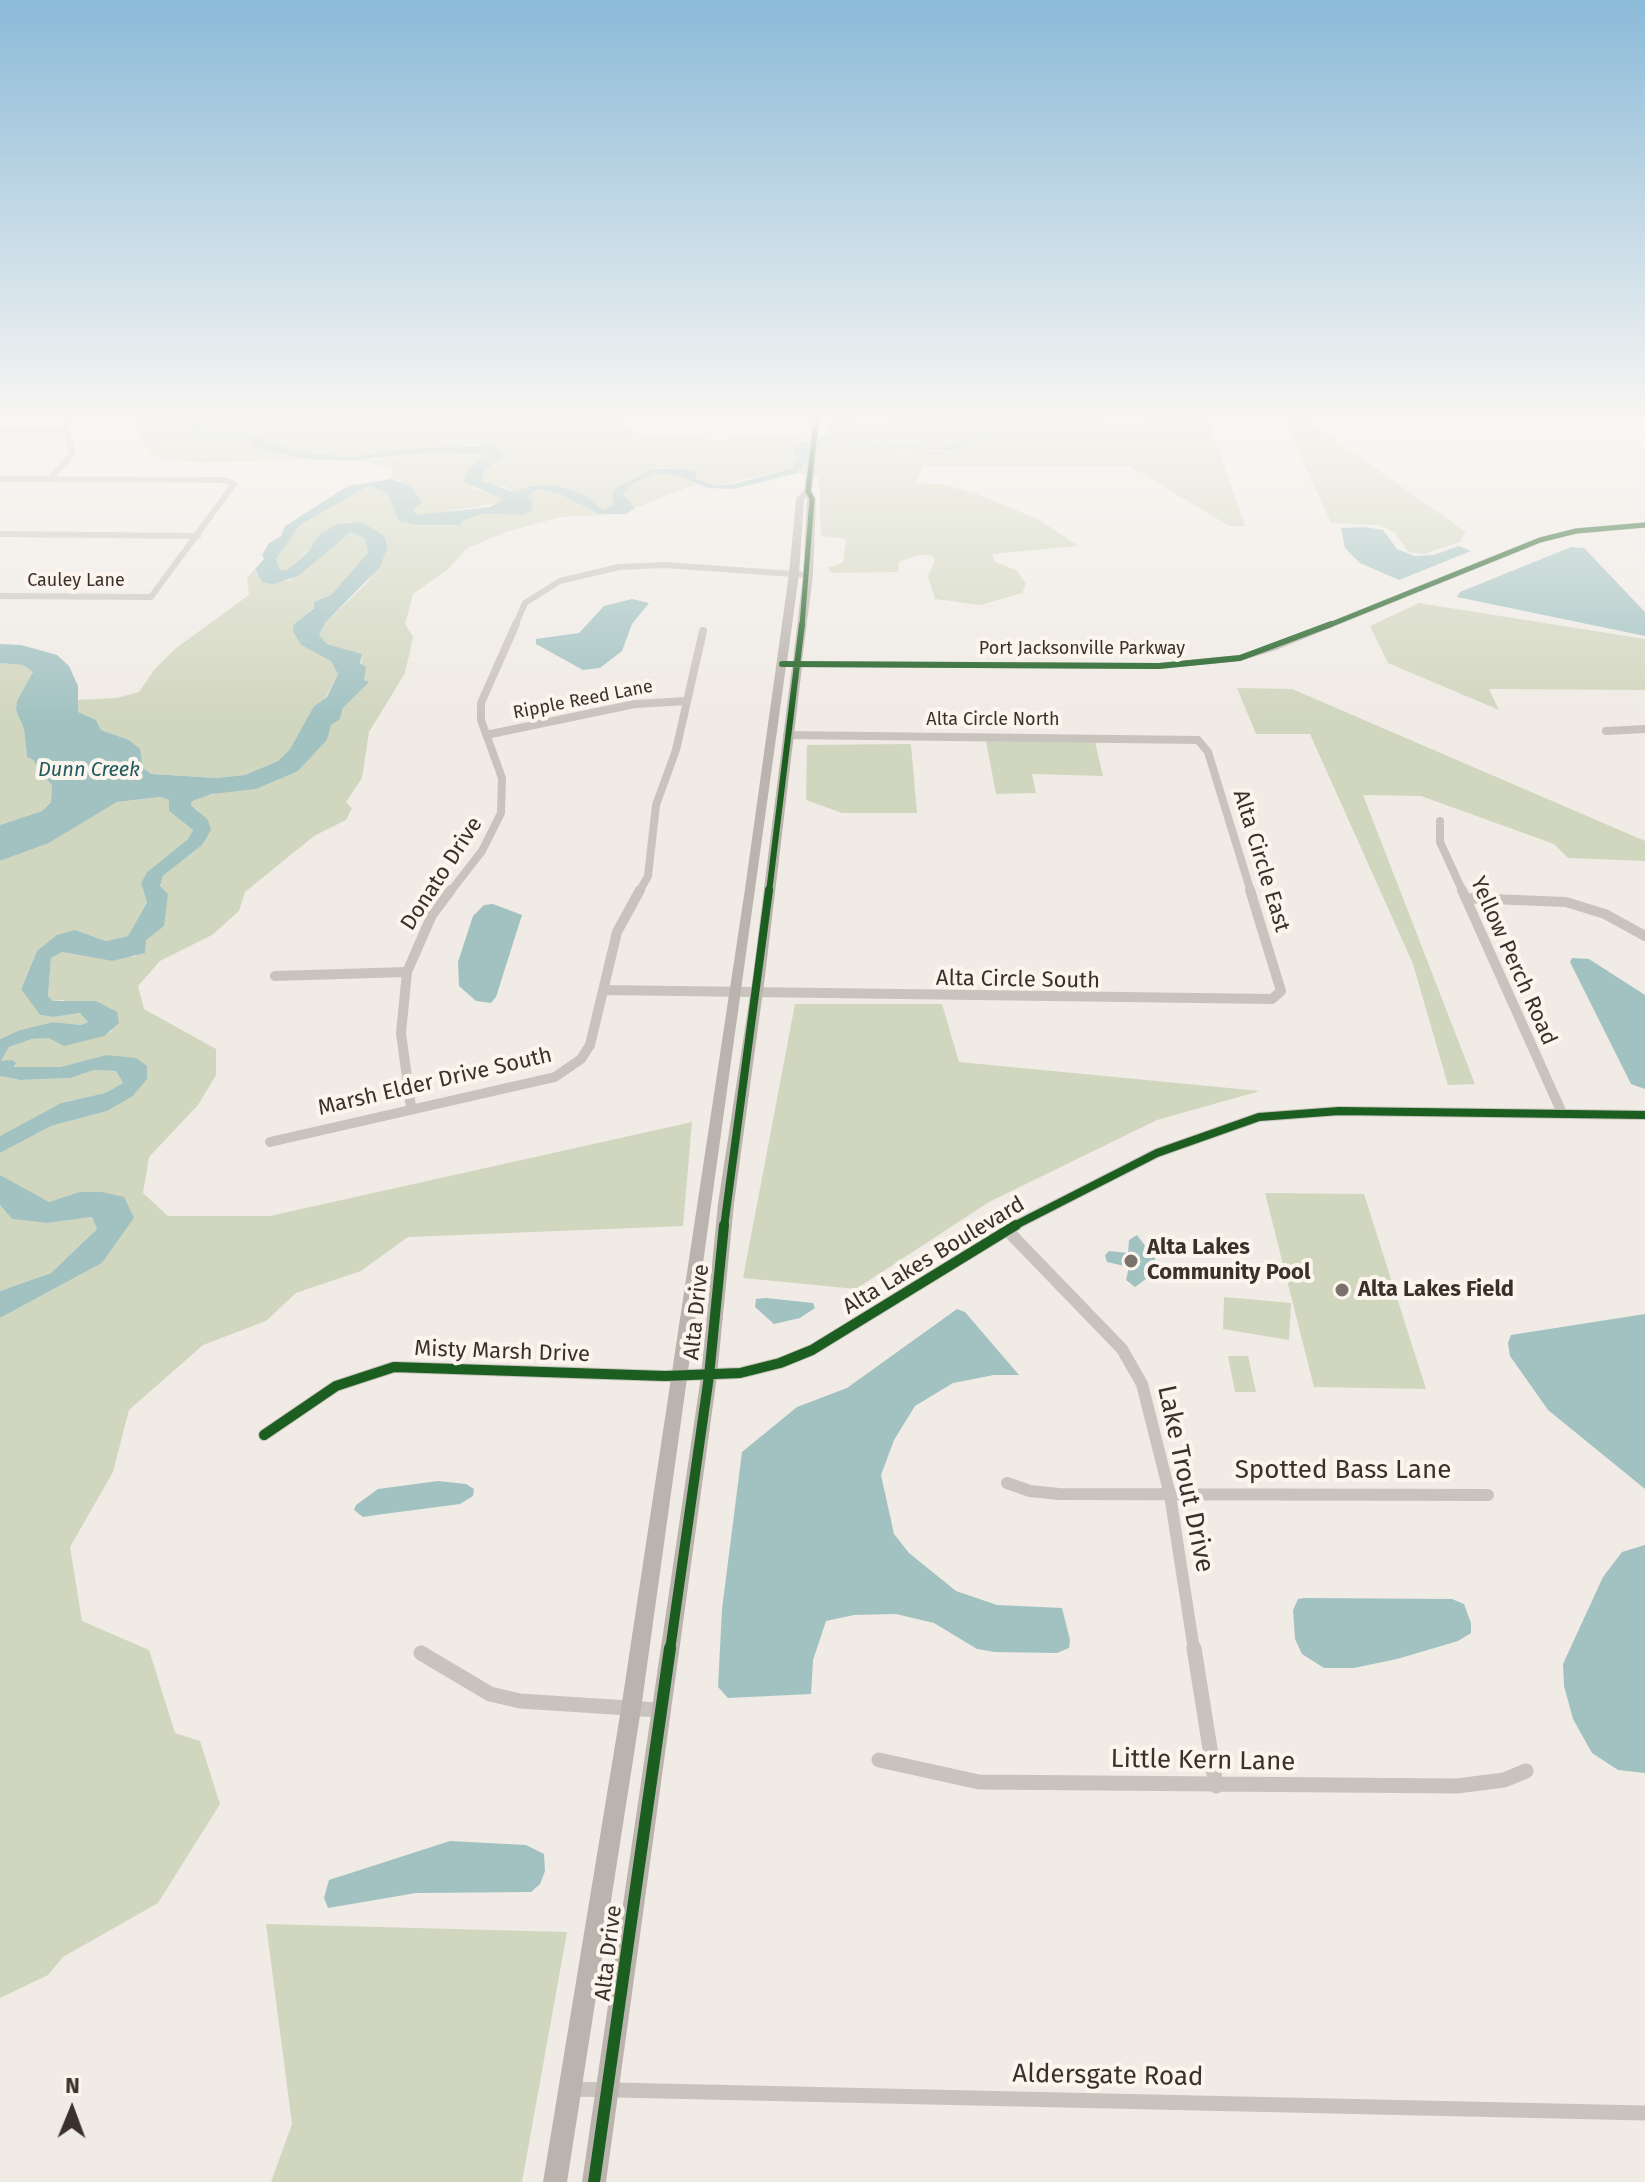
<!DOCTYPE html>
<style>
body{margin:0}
#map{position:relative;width:1645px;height:2182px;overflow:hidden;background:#f0ebe5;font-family:"Fira Sans",sans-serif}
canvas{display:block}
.north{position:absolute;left:32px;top:2070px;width:80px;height:80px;-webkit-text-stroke:6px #fbf5ee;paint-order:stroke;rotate:1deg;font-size:22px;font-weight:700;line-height:32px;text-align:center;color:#3b302b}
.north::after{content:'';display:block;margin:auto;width:28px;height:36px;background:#3b302b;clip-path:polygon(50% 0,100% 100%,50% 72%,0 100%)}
</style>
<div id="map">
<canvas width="1645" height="2182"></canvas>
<div class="north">N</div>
</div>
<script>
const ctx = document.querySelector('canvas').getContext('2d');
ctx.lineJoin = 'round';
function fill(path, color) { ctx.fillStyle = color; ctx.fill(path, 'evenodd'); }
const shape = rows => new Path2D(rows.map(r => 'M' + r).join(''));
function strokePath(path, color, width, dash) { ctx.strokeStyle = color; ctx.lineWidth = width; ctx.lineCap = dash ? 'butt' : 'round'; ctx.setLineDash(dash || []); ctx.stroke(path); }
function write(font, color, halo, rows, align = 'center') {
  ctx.font = font + ' "Fira Sans",sans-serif'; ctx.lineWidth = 8; ctx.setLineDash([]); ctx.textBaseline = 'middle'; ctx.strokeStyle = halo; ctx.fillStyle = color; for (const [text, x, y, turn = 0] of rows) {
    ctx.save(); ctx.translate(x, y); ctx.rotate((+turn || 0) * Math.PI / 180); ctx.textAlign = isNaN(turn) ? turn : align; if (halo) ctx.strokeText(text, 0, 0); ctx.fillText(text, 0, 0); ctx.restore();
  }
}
const green = shape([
 [131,415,193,415,190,433,199,437,235,436,255,443,256,448,307,459,205,463,165,460,150,454],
 [203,415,613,415,637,433,722,440,744,434,804,438,791,454,797,455,797,464,793,468,715,486,664,467,653,469,617,487,613,505,603,510,585,495,555,485,529,486,514,492,505,486,490,485,482,480,484,469,495,461,477,444,354,457,310,453,266,443,251,432,205,431,197,422],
 [905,415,1010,415,961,421,975,432,975,439,941,448,872,445,825,437,833,416,852,417,863,424,887,423],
 [1022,415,1084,415,1105,420,1141,420,1165,415,1207,415,1245,526,1229,526,1131,467,924,466,916,483,941,484,977,494,1040,520,1078,546,992,554,995,562,1016,570,1026,584,1022,593,980,605,935,599,928,576,935,561,932,555,917,555,899,562,898,572,831,573,828,568,843,562,846,539,821,536,819,477,797,473,822,442,831,439,871,447,939,451,977,442,981,432,966,422],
 [1282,415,1315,415,1308,421,1466,532,1460,542,1424,554,1408,552,1395,533,1379,525,1331,523],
 [473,452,487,454,467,471,474,489,494,493,504,498,502,502,426,515,417,515,413,510,416,498,399,480,391,479,393,470,368,461,422,453],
 [656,473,680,476,697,484,635,508,623,494,632,484],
 [369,486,387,493,397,512,443,525,460,525,463,520,483,514,509,515,537,489,557,493,599,514,611,515,561,517,509,531,467,548,447,570,413,594,405,624,413,637,405,673,369,732,362,778,346,802,352,808,346,820,314,836,245,892,239,911,212,935,160,961,138,986,144,1009,216,1049,216,1075,198,1105,149,1157,143,1193,168,1216,270,1216,692,1122,683,1226,408,1237,361,1271,296,1293,266,1321,203,1345,129,1410,113,1472,70,1547,82,1621,149,1650,175,1733,200,1741,220,1804,158,1903,63,1957,48,1975,0,1998,0,1318,102,1263,134,1218,79,1192,49,1202,34,1195,0,1175,0,1153,51,1126,107,1111,133,1096,146,1079,106,1055,60,1067,12,1067,1,1061,9,1047,32,1039,113,1031,63,1000,53,1001,48,996,51,958,62,952,112,961,124,955,135,957,146,940,163,876,202,845,199,811,191,805,192,800,298,771,327,740,331,725,340,719,343,708,368,682,363,681,361,654,327,644,319,635,325,623,368,582,388,546,384,536,354,522,337,524,287,570,280,570,276,559,300,525],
 [351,532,365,539,368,553,363,563,331,595,314,602,314,607,294,624,331,661,338,674,326,697,314,706,290,749,278,761,245,775,216,778,153,774,143,768,139,749,129,740,101,730,96,720,78,712,76,700,117,698,139,692,154,670,176,648,249,595,247,578,255,569,257,575,289,581],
 [1419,603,1645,639,1645,690,1489,689,1499,710,1388,663,1370,626],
 [0,663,23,665,33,672,16,710,24,729,27,757,33,760,52,786,51,802,42,811,0,825],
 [1237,688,1292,689,1645,841,1645,861,1568,858,1554,844,1421,796,1363,795,1475,1084,1448,1085,1413,964,1310,734,1256,734],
 [986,741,1095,742,1103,776,1032,774,1036,793,996,794],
 [911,744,917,813,842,813,806,800,807,745],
 [160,797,169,800,169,811,193,830,188,839,147,872,141,883,147,901,128,936,106,941,75,930,37,951,21,988,40,1015,53,1017,81,1013,88,1022,81,1025,53,1022,20,1030,0,1039,0,861,49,843,117,802],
 [795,1004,942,1004,959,1062,1260,1091,1157,1120,989,1202,856,1289,743,1278],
 [94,1070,116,1071,123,1083,105,1093,61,1103,0,1136,0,1076,20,1080,71,1078],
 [1265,1193,1364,1194,1426,1389,1314,1387],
 [0,1205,12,1219,47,1223,92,1217,97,1229,51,1273,0,1291],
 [1224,1297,1291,1303,1289,1340,1223,1329],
 [1228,1356,1248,1356,1256,1392,1235,1392],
 [266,1924,567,1932,522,2182,271,2182,292,2124]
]);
const water = shape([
 [193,415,203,415,197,422,205,431,251,432,267,443,310,453,354,457,401,449,495,445,505,456,485,469,482,481,514,492,529,486,555,485,585,495,603,510,613,505,612,495,617,487,653,469,688,469,696,472,696,479,715,486,738,483,793,468,797,456,792,451,801,443,825,437,872,445,941,448,975,439,975,432,961,425,966,419,1022,415,966,422,984,435,954,450,871,447,830,439,822,442,797,473,734,489,707,488,680,476,656,473,632,484,623,494,635,508,626,514,599,514,557,493,537,489,528,497,533,500,532,510,523,515,483,514,464,520,460,525,416,525,399,521,387,493,369,486,300,525,276,559,280,570,287,570,307,553,320,534,337,524,362,522,384,536,388,546,380,567,325,623,319,635,327,644,362,654,360,663,366,667,364,680,369,682,343,708,340,719,331,725,327,740,298,771,256,789,212,794,192,801,191,805,208,820,211,830,202,845,163,876,160,886,168,894,164,926,146,940,145,953,112,961,62,952,51,958,48,996,53,1001,96,1001,117,1012,119,1023,104,1036,64,1046,49,1038,32,1039,9,1047,1,1061,12,1060,16,1063,13,1067,60,1067,106,1055,136,1058,147,1066,147,1079,133,1096,107,1111,51,1126,0,1153,0,1136,61,1103,105,1093,123,1083,116,1071,94,1070,71,1078,20,1080,0,1076,0,1039,20,1030,53,1022,81,1025,88,1022,80,1013,53,1017,40,1015,21,989,37,951,57,935,75,930,106,941,128,936,147,902,141,883,147,872,188,839,193,830,169,811,169,800,160,797,117,802,49,843,0,861,0,825,42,811,51,802,52,786,33,760,27,757,24,729,16,710,17,701,33,672,23,665,0,663,0,644,21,645,57,655,69,666,78,686,78,712,96,720,101,730,129,740,140,749,143,768,152,774,216,778,245,775,278,761,290,749,314,706,327,697,338,674,331,661,301,645,293,631,294,624,314,608,314,602,331,595,368,553,365,539,351,532,298,576,273,584,262,582,255,569,264,559,262,555,269,543,281,536,285,526,348,486,391,479,410,486,422,502,413,510,417,515,490,507,504,499,464,482,467,471,486,454,422,453,349,461,307,459,255,448,255,443,235,436,199,437,190,433],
 [1365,527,1383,530,1397,549,1414,556,1434,555,1459,546,1471,551,1399,580,1360,563,1345,548,1341,528],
 [1571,547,1584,548,1645,612,1645,636,1457,597,1460,592],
 [632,599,649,603,632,624,622,651,600,668,583,670,536,644,536,639,579,633,604,606],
 [493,904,522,915,496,997,491,1003,476,1001,459,986,458,962,473,916,484,905],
 [1572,958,1589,959,1645,995,1645,1089,1631,1084,1570,962],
 [0,1175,49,1202,79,1192,102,1192,124,1197,134,1218,102,1263,0,1318,0,1291,51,1273,97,1229,92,1217,47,1223,12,1219,0,1205],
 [1137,1235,1156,1260,1154,1273,1135,1287,1126,1280,1129,1267,1107,1262,1105,1255,1109,1251,1128,1253,1129,1240],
 [766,1298,813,1303,815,1308,800,1318,774,1324,755,1307,756,1299],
 [957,1309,965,1312,1019,1375,994,1375,953,1383,915,1406,894,1440,881,1475,894,1534,909,1553,956,1591,997,1605,1062,1608,1070,1640,1069,1648,1057,1653,995,1652,977,1649,934,1623,896,1614,854,1615,826,1621,813,1660,811,1694,728,1698,718,1687,722,1609,742,1452,797,1407,847,1388],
 [1645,1314,1645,1489,1548,1410,1510,1356,1508,1343,1511,1335],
 [438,1481,466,1484,474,1489,473,1496,460,1504,376,1515,363,1517,354,1510,356,1505,378,1489],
 [1645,1545,1645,1773,1618,1770,1592,1753,1573,1719,1564,1686,1563,1664,1603,1577,1622,1552],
 [1304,1598,1452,1599,1464,1604,1471,1623,1471,1633,1458,1641,1397,1659,1354,1668,1324,1668,1302,1654,1295,1639,1293,1610,1298,1599],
 [450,1841,526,1845,544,1854,545,1871,540,1884,531,1892,416,1893,328,1908,324,1898,329,1880]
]);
const streetFar4 = shape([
 [0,430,68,431],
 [0,479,224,480,234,484,151,597,0,596],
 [50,479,72,454,64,415],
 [0,534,198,536],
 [515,626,525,603,560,581,619,567,664,565,808,575]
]);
const streetFar3 = shape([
 [1606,731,1645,729],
 [486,735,635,704,687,701],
 [787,735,1198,740,1208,752,1251,892],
 [1440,821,1440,842,1463,892],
 [450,892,482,851,501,813,502,778,481,720,481,703,516,624],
 [639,892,648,876,656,805,676,750,703,631]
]);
const streetFar2 = shape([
 [1462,890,1562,1113],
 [1466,898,1566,902,1605,914,1645,936],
 [275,976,407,972],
 [603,990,1272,999,1281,991,1250,890],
 [411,1107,401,1033,407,972,432,915,451,890],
 [270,1142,555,1077,581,1059,590,1045,617,932,640,890],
 [1012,1227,1157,1153,1259,1117,1339,1111,1645,1115]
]);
const streetFar1 = shape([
 [1007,1230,1122,1349,1142,1384,1170,1495,1194,1650],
 [264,1435,336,1386,394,1367,665,1376,740,1373,780,1363,812,1350,1016,1225],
 [1007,1483,1030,1491,1059,1494,1488,1495]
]);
const street = shape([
 [1194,1648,1216,1786],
 [421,1653,490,1694,520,1701,659,1710],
 [879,1760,979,1782,1457,1786,1504,1780,1526,1771],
 [571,2089,1645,2113]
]);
const secondary = shape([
 [813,415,821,415,812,491,816,499,813,575,802,661,1159,663,1239,655,1270,646,1537,538,1576,528,1645,522,1645,528,1576,534,1543,542,1276,650,1240,661,1159,669,802,667,765,976,734,1204,717,1376,606,2182,582,2182,701,1376,718,1204,753,976,792,667,786,666,641,1709,567,2182,543,2182,621,1709,745,889,789,574,796,499,804,490,813,415],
 [807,497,803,575,793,661,787,662,799,574,804,500,807,497]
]);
const cyclewayFar4 = shape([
 [802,626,812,499,808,491,817,415],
 [1327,626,1540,540,1576,531,1645,525]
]);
const cyclewayFar3 = shape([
 [782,664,1159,666,1240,658,1331,624],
 [769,892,802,624]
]);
const cyclewayFar2 = shape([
 [724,1227,769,890],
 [1012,1227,1157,1153,1259,1117,1339,1111,1645,1115]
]);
const cyclewayFar1 = shape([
 [264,1435,336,1386,394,1367,665,1376,740,1373,780,1363,812,1350,1016,1225],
 [670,1650,709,1376,724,1225]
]);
const cycleway = shape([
 [594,2182,670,1648]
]);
const markers = [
 [1131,1261,8,"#7a716c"],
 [1342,1290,8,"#7a716c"]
];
const farStreetnames = [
 ["Cauley Lane",76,581],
 ["Port Jacksonville Parkway",1082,649],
 ["Ripple Reed Lane",583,700,-11],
 ["Alta Circle North",993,720]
];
const farWaternames = [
 ["Dunn Creek",89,770]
];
const streetNames = [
 ["Alta Circle East",1261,861,73],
 ["Donato Drive",442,874,-57],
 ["Yellow Perch Road",1513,961,66],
 ["Alta Circle South",1018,980,1],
 ["Marsh Elder Drive South",435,1082,-13],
 ["Alta Lakes Boulevard",934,1256,-31],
 ["Alta Drive",697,1312,-84],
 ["Misty Marsh Drive",502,1352,2],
 ["Alta Drive",609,1953,-83]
];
const poiNames = [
 ["Alta Lakes",1147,1248],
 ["Community Pool",1147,1273],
 ["Alta Lakes Field",1358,1290]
];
const nearStreetnames = [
 ["Spotted Bass Lane",1343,1471],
 ["Lake Trout Drive",1185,1479,78],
 ["Little Kern Lane",1203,1761,1],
 ["Aldersgate Road",1108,2076,1]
];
fill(green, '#d1d6bf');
fill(water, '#a1c2c1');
strokePath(streetFar4, '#c9c3be', 6);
strokePath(streetFar3, '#c9c3be', 8);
strokePath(streetFar2, '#c9c3be', 10);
strokePath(streetFar1, '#c9c3be', 12);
strokePath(street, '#c9c3be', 15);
fill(secondary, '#bab3ae');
strokePath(cyclewayFar4, '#1b5e20', 5);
strokePath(cyclewayFar3, '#1b5e20', 6);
strokePath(cyclewayFar2, '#1b5e20', 8);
strokePath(cyclewayFar1, '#1b5e20', 10);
strokePath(cycleway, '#1b5e20', 12);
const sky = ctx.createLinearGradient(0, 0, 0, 720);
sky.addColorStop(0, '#8bbad8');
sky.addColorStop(0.58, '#f8f6f3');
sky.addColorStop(1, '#f8f6f300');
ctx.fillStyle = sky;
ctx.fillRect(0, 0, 1645, 720);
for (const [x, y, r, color] of markers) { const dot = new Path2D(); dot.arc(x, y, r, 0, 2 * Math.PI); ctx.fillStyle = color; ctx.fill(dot); strokePath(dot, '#fbf5ee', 3); }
write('18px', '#3b302b', '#fbf5ee', farStreetnames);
write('italic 20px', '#1f5a5e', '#fbf5ee', farWaternames);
write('22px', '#3b302b', '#fbf5ee', streetNames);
write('bold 22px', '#3b302b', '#fbf5ee', poiNames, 'left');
write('26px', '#3b302b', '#fbf5ee', nearStreetnames);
</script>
